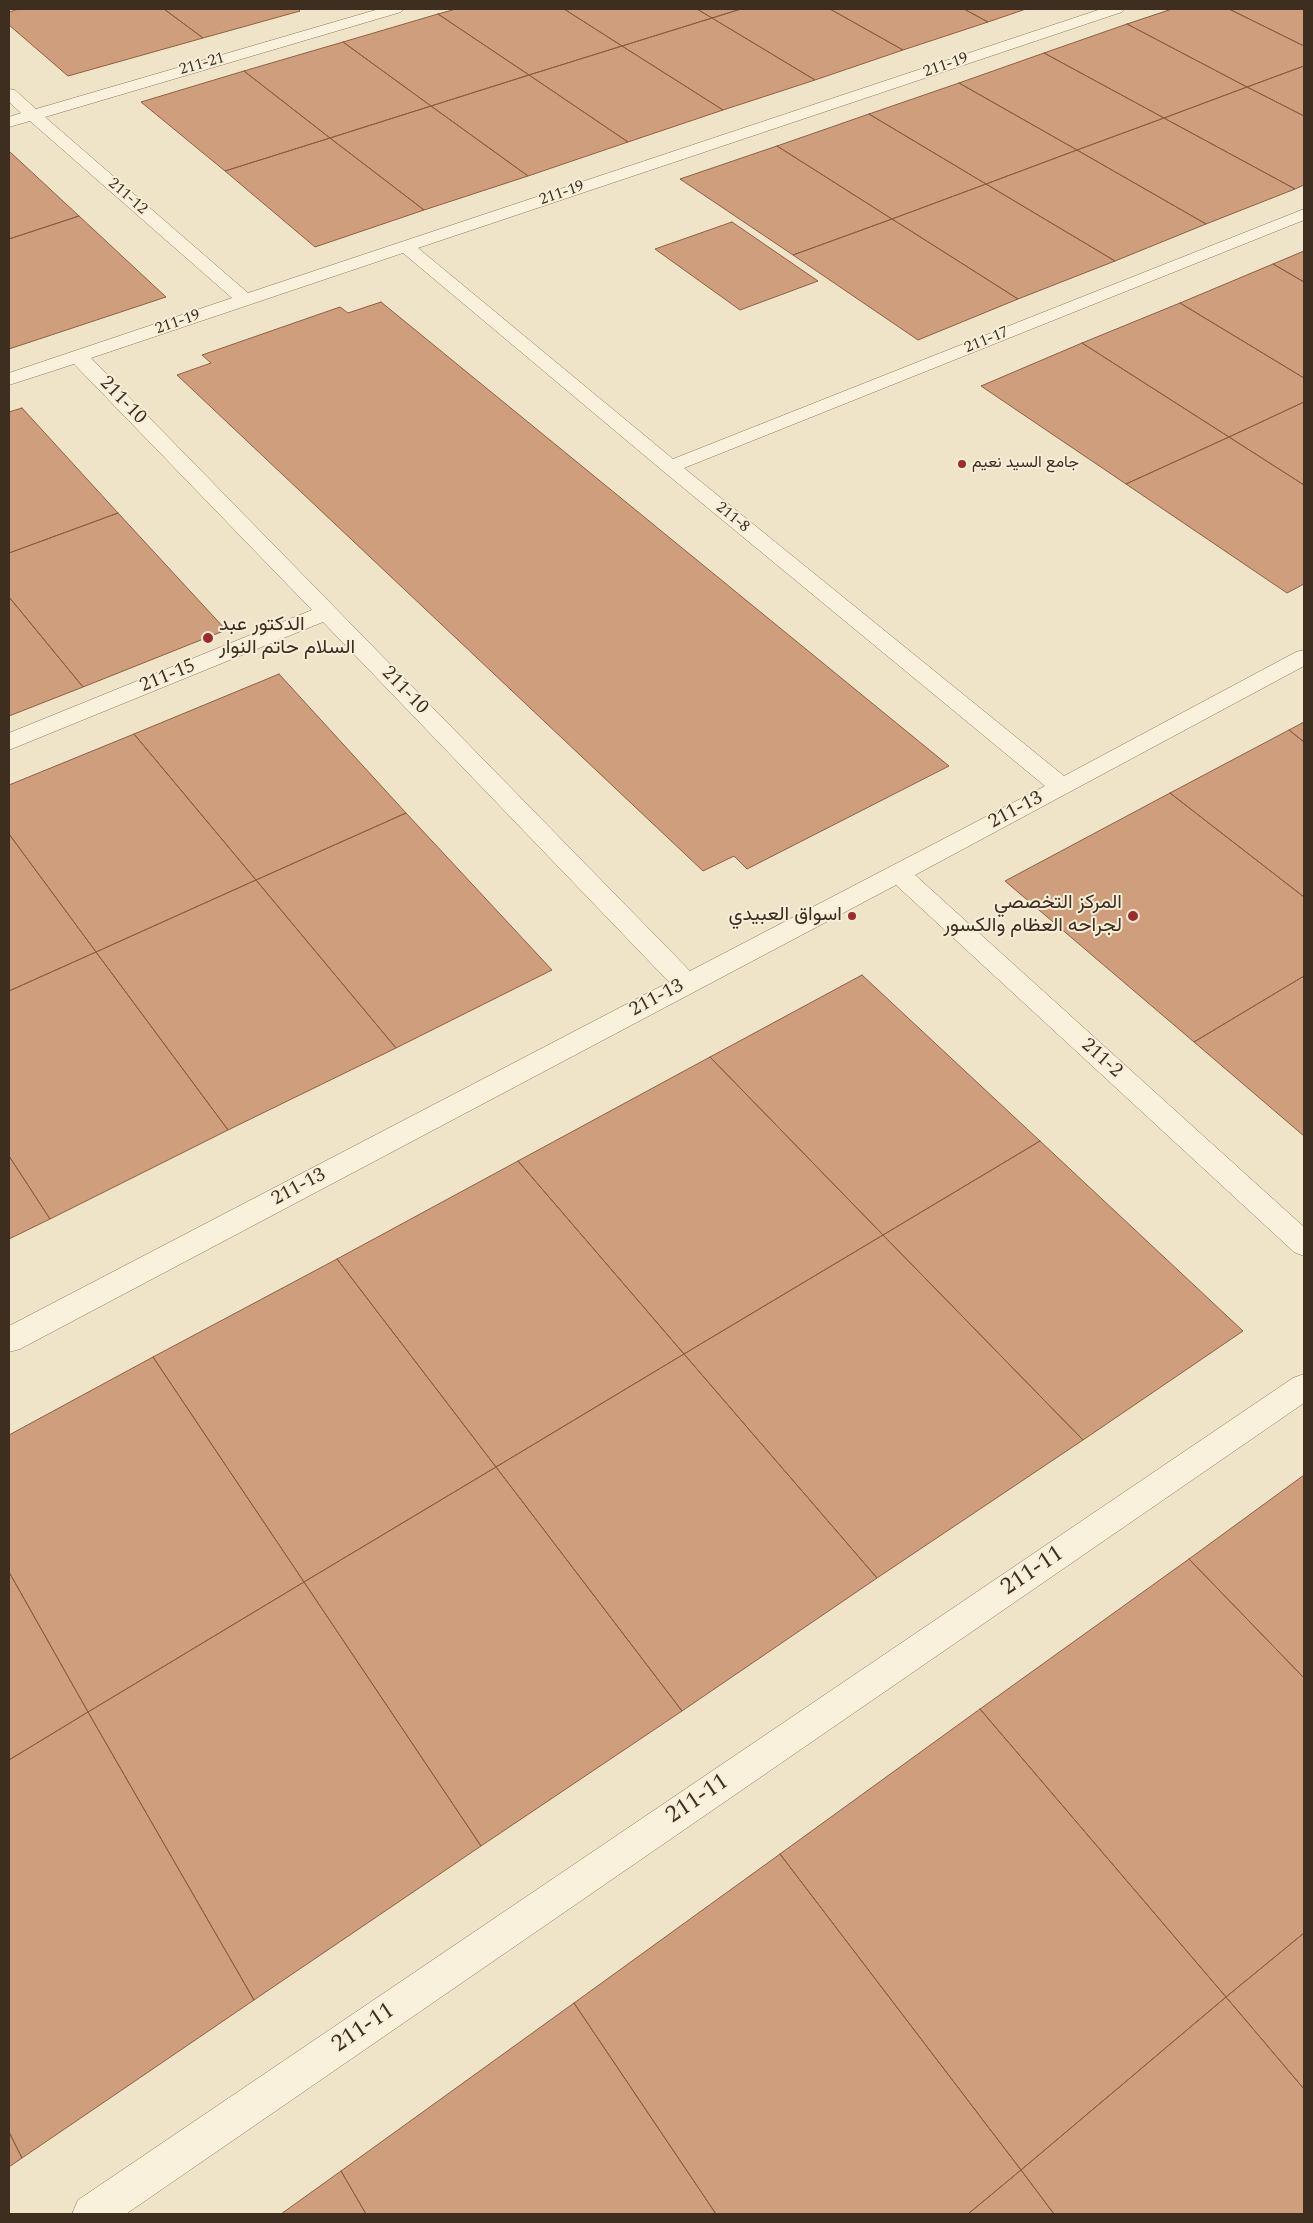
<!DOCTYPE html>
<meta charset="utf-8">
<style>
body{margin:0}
#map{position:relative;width:1313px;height:2223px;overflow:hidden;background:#f0e4c8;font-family:Spectral,serif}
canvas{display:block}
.frame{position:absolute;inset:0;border:10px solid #3d2e20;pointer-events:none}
</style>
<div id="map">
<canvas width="1313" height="2223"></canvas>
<div class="frame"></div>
</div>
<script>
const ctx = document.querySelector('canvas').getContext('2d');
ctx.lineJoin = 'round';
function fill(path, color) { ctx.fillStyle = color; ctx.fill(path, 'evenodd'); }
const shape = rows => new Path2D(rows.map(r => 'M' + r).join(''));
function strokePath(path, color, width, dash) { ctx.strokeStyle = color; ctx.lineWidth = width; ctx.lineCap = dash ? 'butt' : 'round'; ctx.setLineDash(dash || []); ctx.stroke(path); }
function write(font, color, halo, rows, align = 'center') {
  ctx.font = font + ' Spectral,Vazirmatn,serif'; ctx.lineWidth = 4; ctx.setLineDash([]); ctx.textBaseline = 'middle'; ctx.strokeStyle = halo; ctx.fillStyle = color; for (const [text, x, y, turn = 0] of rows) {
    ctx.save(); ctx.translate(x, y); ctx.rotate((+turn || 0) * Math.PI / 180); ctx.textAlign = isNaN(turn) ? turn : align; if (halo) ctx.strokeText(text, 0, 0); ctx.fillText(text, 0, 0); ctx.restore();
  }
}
const building = shape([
 [19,9,164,9,203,38,68,76,9,25,9,12,19,9],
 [164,9,298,9,300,11,203,38,164,9],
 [456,9,564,9,622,46,529,75,438,14,456,9],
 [564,9,697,9,712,18,622,46,564,9],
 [697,9,741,9,712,18,697,9],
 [741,9,830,9,903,50,815,80,712,18,741,9],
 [830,9,964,9,988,22,903,50,830,9],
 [964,9,1026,9,988,22,964,9],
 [1172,9,1229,9,1304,46,1304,66,1247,87,1127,24,1172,9],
 [1229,9,1304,9,1304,46,1229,9],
 [438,14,529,75,431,106,343,42,438,14],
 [712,18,815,80,723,110,622,46,712,18],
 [1127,24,1247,87,1164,118,1044,53,1127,24],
 [343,42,431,106,330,138,244,71,343,42],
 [622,46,723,110,628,142,529,75,622,46],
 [1044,53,1164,118,1077,150,959,83,1044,53],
 [1304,66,1304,116,1247,87,1304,66],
 [244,71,330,138,225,171,141,102,244,71],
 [529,75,628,142,528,176,431,106,529,75],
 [959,83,1077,150,986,184,869,114,959,83],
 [1247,87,1304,116,1304,185,1295,189,1164,118,1247,87],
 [431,106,528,176,424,210,330,138,431,106],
 [869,114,986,184,892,219,777,146,869,114],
 [1164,118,1295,189,1206,224,1077,150,1164,118],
 [330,138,424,210,315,247,225,171,330,138],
 [777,146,892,219,793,255,680,179,777,146],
 [1077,150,1206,224,1115,261,986,184,1077,150],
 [9,151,79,216,9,239,9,151],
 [986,184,1115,261,1018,299,892,219,986,184],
 [79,216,166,297,9,349,9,239,79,216],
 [892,219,1018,299,918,340,793,255,892,219],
 [732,222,818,281,740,310,655,249,732,222],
 [1304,251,1304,282,1273,264,1304,251],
 [1273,264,1304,282,1304,378,1180,303,1273,264],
 [381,302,949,766,747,869,734,856,703,871,177,375,211,363,202,355,340,307,348,313,381,302],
 [1180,303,1304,378,1304,402,1229,437,1082,343,1180,303],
 [1082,343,1229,437,1126,484,981,386,1082,343],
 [1304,402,1304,485,1229,437,1304,402],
 [22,408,118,513,9,553,9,412,22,408],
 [1229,437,1304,485,1304,584,1287,593,1126,484,1229,437],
 [118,513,226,630,83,687,9,597,9,553,118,513],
 [9,597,83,687,9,716,9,597],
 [279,674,406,813,256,880,134,734,279,674],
 [1304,722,1304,742,1289,730,1304,722],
 [1289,730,1304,742,1304,897,1170,793,1289,730],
 [134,734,256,880,96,952,9,834,9,785,134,734],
 [1170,793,1304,897,1304,976,1194,1042,1005,881,1170,793],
 [406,813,552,970,396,1048,256,880,406,813],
 [9,834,96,952,9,991,9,834],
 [256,880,396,1048,228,1130,96,952,256,880],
 [96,952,228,1130,50,1219,9,1156,9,991,96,952],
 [862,975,1040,1141,883,1235,710,1057,862,975],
 [1304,976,1304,1136,1194,1042,1304,976],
 [710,1057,883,1235,684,1354,518,1161,710,1057],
 [1040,1141,1243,1331,1083,1440,883,1235,1040,1141],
 [9,1156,50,1219,9,1239,9,1156],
 [518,1161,684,1354,496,1467,337,1259,518,1161],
 [883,1235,1083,1440,877,1578,684,1354,883,1235],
 [337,1259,496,1467,304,1582,153,1357,337,1259],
 [684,1354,877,1578,682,1711,496,1467,684,1354],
 [153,1357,304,1582,88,1712,9,1572,9,1435,153,1357],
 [496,1467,682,1711,481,1846,304,1582,496,1467],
 [1304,1475,1304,1678,1189,1559,1304,1475],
 [1189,1559,1304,1678,1304,1933,1226,1997,980,1709,1189,1559],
 [9,1572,88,1712,9,1760,9,1572],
 [304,1582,481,1846,254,2000,88,1712,304,1582],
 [980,1709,1226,1997,1021,2170,780,1854,980,1709],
 [88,1712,254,2000,22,2158,9,2132,9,1760,88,1712],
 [780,1854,1021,2170,968,2214,716,2214,574,2003,780,1854],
 [1304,1933,1304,2089,1226,1997,1304,1933],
 [1226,1997,1304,2089,1304,2214,1054,2214,1021,2170,1226,1997],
 [574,2003,716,2214,366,2214,341,2171,574,2003],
 [9,2132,22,2158,9,2167,9,2132],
 [1021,2170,1054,2214,968,2214,1021,2170],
 [341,2171,366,2214,281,2214,341,2171]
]);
const street = shape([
 [379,9,403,9,401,12,45,117,248,293,1101,9,1124,9,1122,12,418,248,673,459,1304,209,1304,220,684,468,1064,776,1296,652,1304,650,1304,666,915,875,1304,1227,1304,1256,1294,1252,896,885,20,1349,9,1352,9,1326,669,982,323,622,9,750,9,733,312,610,74,364,9,385,9,373,232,298,30,121,9,127,9,117,21,113,9,102,9,89,15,90,36,109,379,9],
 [403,253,663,471,1045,786,690,971,91,358,403,253],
 [1304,1374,1304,1403,126,2214,72,2214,78,2200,1293,1378,1304,1374]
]);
const markers = [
 [962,464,5,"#9e2a2b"],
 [208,638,6,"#9e2a2b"],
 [852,916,5,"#9e2a2b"],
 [1133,916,6,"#9e2a2b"]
];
const farStreetnames = [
 ["211-21",202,65,-16],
 ["211-19",946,66,-19],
 ["211-19",562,194,-19],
 ["211-12",127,197,41],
 ["211-19",178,323,-19],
 ["211-17",987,341,-22],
 ["211-8",732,518,39]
];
const farPoinames = [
 ["جامع السید نعیم",972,464]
];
const streetNames = [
 ["211-10",122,401,46],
 ["211-15",168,677,-22],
 ["211-10",404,691,46],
 ["211-13",1016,811,-28],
 ["211-13",657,999,-28],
 ["211-2",1101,1059,42],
 ["211-13",299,1188,-28]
];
const poiNames = [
 ["الدكتور عبد",219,626,"left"],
 ["السلام حاتم النوار",219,649,"left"],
 ["المركز التخصصي",1122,904],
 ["لجراحه العظام والكسور",1122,927],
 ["اسواق العبيدي",842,916]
];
const nearStreetnames = [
 ["211-11",1033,1572,-34],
 ["211-11",698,1800,-34],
 ["211-11",364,2029,-34]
];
fill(building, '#cf9f7d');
strokePath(building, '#8d5f41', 1);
strokePath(street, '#8d765c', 1);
fill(street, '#faf1dc');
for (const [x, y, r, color] of markers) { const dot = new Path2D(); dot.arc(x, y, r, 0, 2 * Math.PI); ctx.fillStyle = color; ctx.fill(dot); strokePath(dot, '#f7eed8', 2); }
write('16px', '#3d2e20', '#f7eed8', farStreetnames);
write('16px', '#3d2e20', '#f7eed8', farPoinames, 'left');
write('20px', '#3d2e20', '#f7eed8', streetNames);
write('20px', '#3d2e20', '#f7eed8', poiNames, 'right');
write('24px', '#3d2e20', '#f7eed8', nearStreetnames);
</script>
